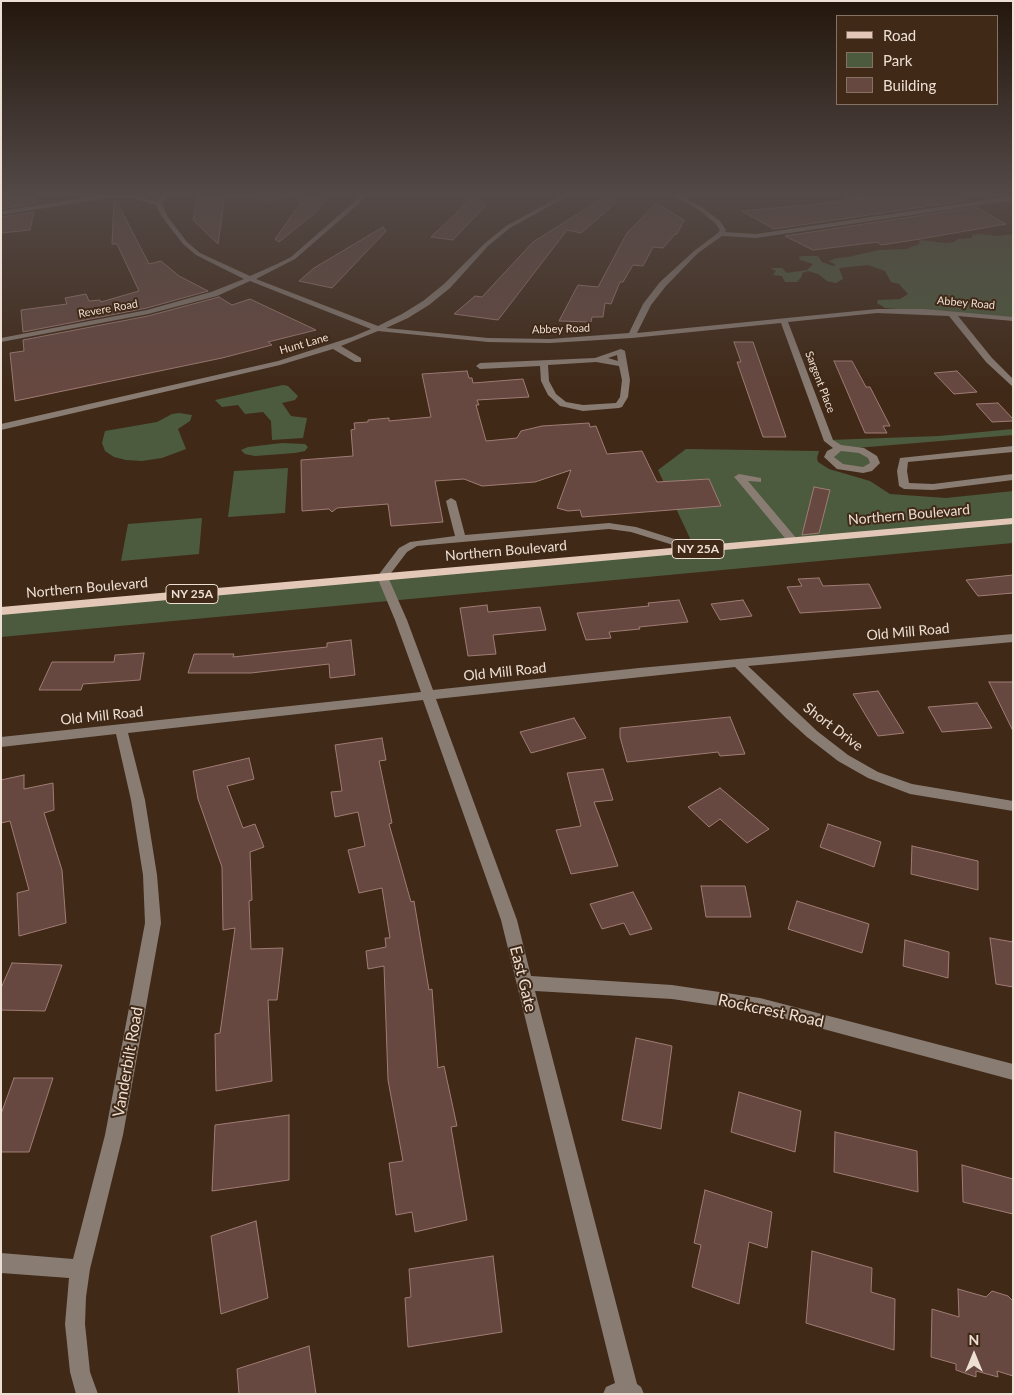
<!DOCTYPE html>
<style>
body{margin:0}
#map{position:relative;width:1014px;height:1395px;overflow:hidden;background:#402917;font-family:Lato,sans-serif}
canvas{display:block}
.frame{position:absolute;inset:0;border:2px solid #eedfd4;pointer-events:none}
.legend{position:absolute;left:836px;top:15px;width:162px;height:90px;box-sizing:border-box;background:#402917;border:1px solid #867263;margin:0;padding:6px 9px;list-style:none;font-size:15px;color:#eedfd4}
.legend li{display:flex;align-items:center;gap:10px;height:25px}
.legend b{width:25px;border:1px solid #867263}
.north{position:absolute;left:949px;top:1330px;width:50px;height:50px;-webkit-text-stroke:4px #402917;paint-order:stroke;rotate:0deg;font-size:14px;font-weight:700;line-height:20px;text-align:center;color:#eedfd4}
.north::after{content:'';display:block;margin:auto;width:18px;height:22px;background:#eedfd4;clip-path:polygon(50% 0,100% 100%,50% 72%,0 100%)}
</style>
<div id="map">
<canvas width="1014" height="1395"></canvas>
<div class="frame"></div>
<ul class="legend">
<li><b style="height:6px;background:#e3c8b8"></b>Road</li>
<li><b style="height:14px;background:#4c5b3d"></b>Park</li>
<li><b style="height:14px;background:#674840"></b>Building</li>
</ul>
<div class="north">N</div>
</div>
<script>
const ctx = document.querySelector('canvas').getContext('2d');
ctx.lineJoin = 'round';
function fill(path, color) { ctx.fillStyle = color; ctx.fill(path, 'evenodd'); }
const shape = rows => new Path2D(rows.map(r => 'M' + r).join(''));
function strokePath(path, color, width, dash) { ctx.strokeStyle = color; ctx.lineWidth = width; ctx.lineCap = dash ? 'butt' : 'round'; ctx.setLineDash(dash || []); ctx.stroke(path); }
function write(font, color, halo, rows, align = 'center') {
  ctx.font = font + ' Lato,sans-serif'; ctx.lineWidth = 4; ctx.setLineDash([]); ctx.textBaseline = 'middle'; ctx.strokeStyle = halo; ctx.fillStyle = color; for (const [text, x, y, turn = 0] of rows) {
    ctx.save(); ctx.translate(x, y); ctx.rotate((+turn || 0) * Math.PI / 180); ctx.textAlign = isNaN(turn) ? turn : align; if (halo) ctx.strokeText(text, 0, 0); ctx.fillText(text, 0, 0); ctx.restore();
  }
}
const green = shape([
 [243,195,294,195,269,203,261,200,229,198],
 [979,234,998,236,1013,234,1013,319,885,308,877,303,878,300,900,299,908,294,899,284,891,282,885,271,868,265,839,268,843,279,836,283,827,281,818,274,808,271,802,273,802,276,797,282,785,282,782,276,773,275,776,271,770,268,782,268,787,273,807,270,813,264,800,260,799,257,802,256,818,256,822,262,833,266,836,265,829,261,837,258,848,257,879,250,906,249,919,244,920,240,946,243,954,242,958,239,972,238,972,235],
 [283,385,288,386,298,396,295,400,282,403,291,416,307,418,303,438,272,440,271,421,263,412,245,414,238,405,222,407,215,400],
 [179,413,192,415,190,421,178,429,186,449,162,458,142,461,126,460,114,457,105,451,102,443,105,431,157,422,172,414],
 [1013,429,1013,435,856,448,867,452,873,466,848,470,830,453,838,448,829,440,939,436],
 [282,443,305,444,308,447,305,451,295,453,255,456,245,454,241,450,248,447],
 [686,449,819,451,817,458,818,462,829,469,870,481,890,494,946,498,1013,491,1013,543,1,637,1,610,695,549,658,470],
 [288,468,285,513,228,517,234,471],
 [202,518,199,554,121,561,128,524]
]);
const building = shape([
 [38,195,36,203,1,209,1,198,38,195],
 [198,195,225,195,218,244,193,220,198,195],
 [306,195,328,195,316,212,279,242,275,239,306,195],
 [475,195,486,205,453,240,431,237,475,195],
 [608,195,612,195,617,202,581,233,567,230,498,320,454,314,475,296,482,297,533,242,608,195],
 [870,195,953,195,964,201,774,229,742,211,849,201,845,198,870,195],
 [114,200,116,200,149,264,161,261,179,276,208,291,147,308,23,332,21,310,67,304,65,298,86,294,89,301,100,300,101,302,139,291,117,244,112,244,114,200],
 [656,203,684,220,677,234,675,234,663,248,653,247,643,266,633,265,623,282,620,282,611,304,605,303,603,317,592,317,591,322,559,321,578,285,598,287,627,233,656,203],
 [976,207,1006,224,914,240,881,245,877,242,813,250,785,236,976,207],
 [34,212,30,230,1,233,1,217,34,212],
 [383,227,386,231,332,288,299,281,314,268,383,227],
 [219,297,232,305,250,299,316,330,268,342,272,345,222,358,15,401,10,353,24,351,23,340,148,316,219,297],
 [734,342,753,342,786,437,763,437,737,362,741,362,734,342],
 [834,361,852,361,866,387,870,387,890,426,883,426,887,433,865,433,834,361],
 [467,371,469,378,472,378,473,383,523,379,529,397,477,400,479,405,476,405,486,441,517,438,521,431,542,426,589,423,590,427,596,426,607,454,642,451,657,482,709,479,721,506,582,517,580,510,568,511,557,508,571,470,535,482,482,486,464,479,435,481,443,522,391,526,388,504,337,508,332,512,329,509,302,511,301,460,353,456,351,430,355,429,354,423,368,422,368,420,389,418,389,421,431,417,422,374,467,371],
 [957,371,977,392,954,394,934,373,957,371],
 [998,403,1013,419,1013,421,992,422,976,404,998,403],
 [814,487,830,490,819,533,802,535,814,487],
 [1013,575,1013,593,978,596,966,580,1013,575],
 [819,578,823,586,869,584,881,608,800,613,787,587,802,586,798,579,819,578],
 [679,600,688,622,639,627,640,629,609,632,611,638,586,640,577,613,649,606,648,603,679,600],
 [743,600,752,616,720,620,711,604,743,600],
 [487,605,488,612,540,607,546,630,493,635,496,654,468,656,460,608,487,605],
 [351,640,355,675,330,678,329,664,251,673,188,673,194,654,234,654,233,657,327,647,327,643,351,640],
 [144,653,140,680,83,684,81,690,39,690,52,662,114,662,115,655,144,653],
 [989,682,1013,682,1013,731,989,682],
 [878,691,904,733,878,736,853,694,878,691],
 [977,703,992,728,942,732,928,707,977,703],
 [730,717,745,754,720,756,718,752,627,762,620,737,620,728,730,717],
 [574,718,586,738,531,753,520,732,574,718],
 [382,738,386,760,379,761,392,823,389,824,411,902,414,901,429,990,432,989,438,1068,444,1066,457,1126,451,1127,467,1220,415,1232,412,1212,396,1215,389,1163,403,1161,388,1080,384,966,368,969,366,951,386,947,385,938,390,938,382,888,359,893,348,850,365,846,358,812,335,817,331,792,342,791,335,745,382,738],
 [249,758,254,779,227,786,243,828,255,824,264,847,250,852,252,900,249,901,251,949,283,948,277,1000,268,1000,272,1081,216,1091,215,1034,220,1033,235,928,223,930,222,867,198,799,193,771,249,758],
 [603,769,613,800,594,802,618,866,571,874,556,830,581,826,567,773,603,769],
 [24,775,24,789,53,783,54,810,44,813,62,870,66,923,19,936,17,893,29,890,10,821,1,823,1,780,24,775],
 [720,788,769,829,747,843,720,819,709,827,688,807,720,788],
 [828,824,881,842,874,867,820,847,828,824],
 [912,846,978,861,978,890,911,874,912,846],
 [701,886,745,886,751,917,706,917,701,886],
 [633,892,652,929,630,935,624,923,602,929,590,904,633,892],
 [797,901,869,924,862,953,788,929,797,901],
 [990,938,1013,942,1013,987,996,984,990,938],
 [905,940,949,952,948,978,903,966,905,940],
 [12,963,62,965,45,1011,1,1010,1,988,12,963],
 [636,1038,672,1046,661,1129,622,1120,636,1038],
 [14,1078,53,1078,29,1152,1,1152,1,1114,14,1078],
 [739,1092,801,1111,795,1152,731,1132,739,1092],
 [289,1115,289,1180,212,1191,215,1125,289,1115],
 [835,1132,917,1151,918,1192,834,1172,835,1132],
 [962,1165,1013,1179,1013,1214,963,1202,962,1165],
 [705,1190,772,1212,767,1248,749,1242,739,1304,692,1287,701,1245,694,1243,705,1190],
 [256,1221,268,1298,221,1314,211,1236,256,1221],
 [812,1251,872,1268,871,1292,895,1299,894,1350,806,1323,812,1251],
 [493,1256,502,1332,408,1347,405,1298,411,1297,409,1269,493,1256],
 [958,1289,986,1297,992,1291,1008,1296,1013,1301,1013,1376,997,1371,998,1377,976,1371,976,1377,956,1370,956,1364,931,1357,932,1309,959,1317,958,1289],
 [309,1346,316,1394,239,1394,237,1369,309,1346]
]);
const minor = shape([
 [99,195,135,195,157,202,162,195,168,195,162,204,168,217,187,242,200,253,250,276,277,264,291,257,362,195,369,195,295,259,256,279,378,326,402,314,423,301,444,284,484,244,506,226,555,199,565,195,575,195,559,201,510,228,488,246,450,288,429,305,408,318,386,328,488,338,550,339,629,333,643,304,660,282,694,251,718,233,720,230,715,223,699,210,672,195,680,195,703,208,720,221,726,230,725,232,756,234,1013,196,1013,200,756,238,722,236,698,253,666,286,651,305,637,333,877,309,924,309,1013,317,1013,321,958,316,992,358,1013,379,1013,387,986,362,949,316,877,313,788,322,833,440,841,445,864,448,877,456,880,463,872,471,863,473,837,469,824,457,827,451,833,448,824,441,781,323,632,338,550,343,488,342,378,331,341,346,361,358,361,362,355,362,333,349,280,365,1,430,1,424,278,361,352,337,371,329,250,281,217,296,148,314,1,342,1,338,147,310,211,292,244,279,196,255,183,244,162,217,156,205,134,199,109,198,1,215,1,211,99,195],
 [841,451,859,453,868,458,870,463,863,467,843,464,834,457,841,451],
 [621,349,625,351,630,380,628,397,622,407,619,408,583,411,560,406,548,395,541,381,540,366,480,369,476,366,480,363,595,358,621,349],
 [617,355,618,361,608,358,617,355],
 [596,362,619,366,622,380,620,397,616,403,583,405,566,402,556,394,549,381,548,365,596,362],
 [1013,446,1013,452,908,462,907,471,909,483,933,484,1013,474,1013,480,933,490,904,489,899,486,897,471,900,458,1013,446],
 [739,474,761,478,761,482,748,481,797,539,798,541,797,543,789,543,736,479,734,477,739,474],
 [451,498,456,501,465,535,609,523,636,527,700,547,701,549,696,552,631,532,609,529,417,546,407,552,388,577,407,620,433,690,639,668,1013,634,1013,642,748,666,817,731,848,755,878,772,912,784,1013,801,1013,811,910,794,868,778,838,761,807,737,786,718,735,667,436,699,517,920,531,976,672,985,760,998,1013,1064,1013,1080,760,1012,672,999,535,991,637,1384,641,1387,644,1394,603,1394,606,1387,615,1383,501,920,423,700,128,733,145,800,157,875,161,923,123,1135,90,1269,86,1297,85,1324,90,1372,98,1394,76,1394,70,1372,65,1324,69,1278,1,1273,1,1253,73,1259,105,1135,145,923,143,875,131,800,116,734,1,747,1,737,421,692,395,620,377,577,399,548,410,542,455,536,446,501,451,498]
]);
const major = shape([
 [1013,518,1013,524,1,615,1,607,1013,518]
]);
const farStreetnames = [
 ["Abbey Road",966,303,5],
 ["Revere Road",108,309,-10],
 ["Abbey Road",561,329,-2],
 ["Hunt Lane",304,344,-16],
 ["Sargent Place",820,382,69]
];
const shields = [
 [698,549,52],
 [192,594,52]
];
const shieldNames = [
 ["NY 25A",698,549],
 ["NY 25A",192,594]
];
const streetNames = [
 ["Northern Boulevard",909,515,-5],
 ["Northern Boulevard",506,551,-5],
 ["Northern Boulevard",87,588,-5],
 ["Old Mill Road",908,632,-5],
 ["Old Mill Road",505,672,-6],
 ["Old Mill Road",102,716,-6],
 ["Short Drive",833,727,37]
];
const nearStreetnames = [
 ["East Gate",523,979,76],
 ["Rockcrest Road",771,1011,12],
 ["Vanderbilt Road",128,1062,-80]
];
fill(green, '#4c5b3d');
fill(building, '#674840');
strokePath(building, '#9f7c74', 1);
fill(minor, '#897c73');
fill(major, '#e3c8b8');
const sky = ctx.createLinearGradient(0, 0, 0, 391);
sky.addColorStop(0, '#23170d');
sky.addColorStop(0.5, '#534947');
sky.addColorStop(1, '#53494700');
ctx.fillStyle = sky;
ctx.fillRect(0, 0, 1014, 391);
write('11px', '#eedfd4', '#402917', farStreetnames);
for (const [x, y, w] of shields) { const box = new Path2D(); box.roundRect(x - w / 2, y - 9.5, w, 19, 4); ctx.fillStyle = '#402917'; ctx.fill(box); strokePath(box, '#eedfd4', 1); }
write('bold 12px', '#eedfd4', null, shieldNames);
write('14px', '#eedfd4', '#402917', streetNames);
write('16px', '#eedfd4', '#402917', nearStreetnames);
</script>
